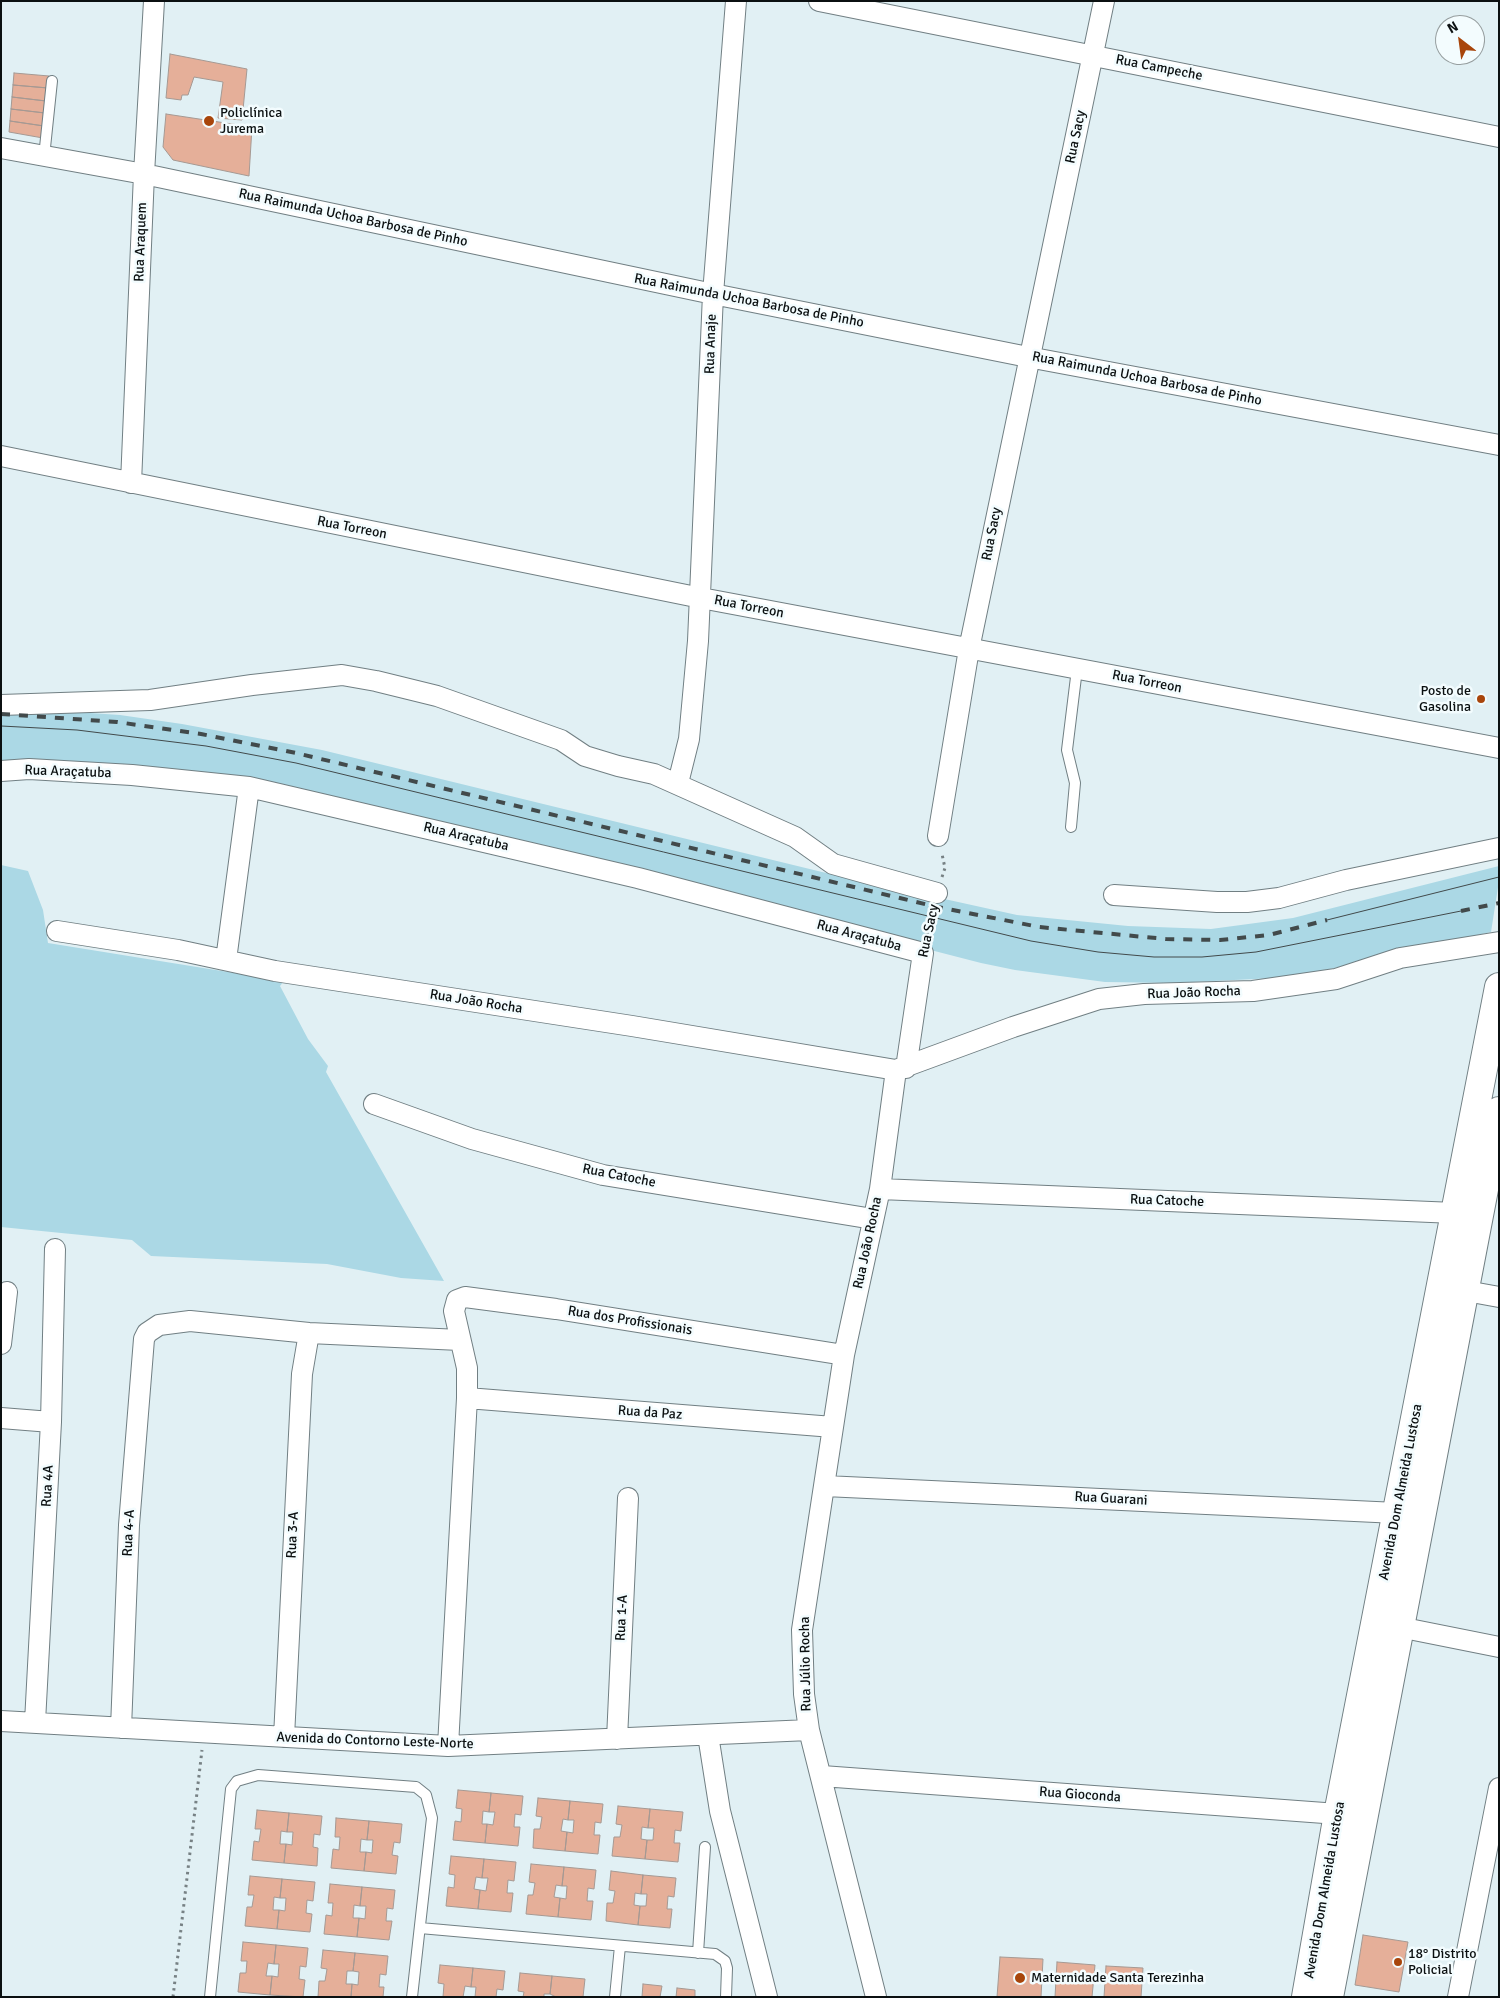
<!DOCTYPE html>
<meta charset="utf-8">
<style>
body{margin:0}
#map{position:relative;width:1500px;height:1998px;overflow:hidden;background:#e1f0f4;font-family:Signika,sans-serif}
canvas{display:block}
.frame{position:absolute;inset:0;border:2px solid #0b1011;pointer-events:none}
.north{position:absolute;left:1435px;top:15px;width:50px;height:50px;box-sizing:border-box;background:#f3fcfe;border:1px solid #969e9f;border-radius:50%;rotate:330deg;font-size:14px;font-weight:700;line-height:20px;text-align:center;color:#0b1011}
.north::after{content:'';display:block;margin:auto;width:18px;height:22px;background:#a8450b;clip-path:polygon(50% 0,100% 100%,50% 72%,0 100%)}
</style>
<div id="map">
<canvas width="1500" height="1998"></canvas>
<div class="frame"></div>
<div class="north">N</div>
</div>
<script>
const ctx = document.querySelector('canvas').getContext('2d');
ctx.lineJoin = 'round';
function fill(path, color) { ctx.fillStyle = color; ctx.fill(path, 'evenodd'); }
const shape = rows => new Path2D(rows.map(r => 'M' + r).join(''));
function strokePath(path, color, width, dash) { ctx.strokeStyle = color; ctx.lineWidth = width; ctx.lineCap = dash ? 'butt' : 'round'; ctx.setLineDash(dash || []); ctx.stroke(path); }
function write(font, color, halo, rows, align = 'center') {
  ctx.font = font + ' Signika,sans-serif'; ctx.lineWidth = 5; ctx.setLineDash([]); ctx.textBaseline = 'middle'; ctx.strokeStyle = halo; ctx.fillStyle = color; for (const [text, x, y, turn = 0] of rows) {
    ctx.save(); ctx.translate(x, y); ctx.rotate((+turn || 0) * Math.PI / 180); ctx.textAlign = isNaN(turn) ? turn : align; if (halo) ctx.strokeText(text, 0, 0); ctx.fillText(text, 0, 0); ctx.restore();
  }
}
const green = shape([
 [1,707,120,715,182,724,322,750,822,872,1017,915,1128,926,1211,929,1293,918,1499,866,1499,881,1491,932,1321,971,1276,978,1172,983,1105,982,1015,970,981,963,434,822,1,763],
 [1,865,28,871,43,910,48,943,284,981,280,986,308,1039,328,1066,326,1072,444,1281,401,1278,327,1264,151,1256,132,1240,1,1227]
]);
const building = shape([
 [170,54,247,69,242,120,218,118,223,82,194,77,188,95,182,95,181,100,166,98,170,54],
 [14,73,49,76,48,88,13,85,14,73],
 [13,85,48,88,46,101,12,97,13,85],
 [12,97,46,101,45,113,11,109,12,97],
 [11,109,45,113,44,126,10,121,11,109],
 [166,114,252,127,249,176,173,160,163,147,166,114],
 [10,121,44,126,43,138,9,132,10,121],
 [458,1790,491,1793,489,1812,483,1811,482,1824,487,1824,485,1843,453,1840,455,1821,461,1822,462,1809,456,1808,458,1790],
 [491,1793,523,1796,521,1815,515,1814,514,1827,520,1827,518,1846,485,1843,487,1824,493,1825,495,1812,489,1812,491,1793],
 [538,1798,570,1801,568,1820,563,1819,561,1831,567,1832,565,1851,533,1848,534,1829,540,1829,542,1817,536,1816,538,1798],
 [570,1801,603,1804,601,1823,595,1822,594,1835,600,1835,598,1854,565,1851,567,1832,573,1833,574,1820,568,1820,570,1801],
 [618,1806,650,1809,648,1828,642,1827,641,1839,647,1840,645,1859,612,1856,614,1837,620,1837,622,1825,616,1824,618,1806],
 [650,1809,683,1812,681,1831,675,1830,674,1843,680,1843,678,1862,645,1859,647,1840,653,1840,654,1828,648,1828,650,1809],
 [257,1810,289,1813,287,1832,281,1831,280,1844,286,1844,284,1863,252,1860,254,1841,259,1842,261,1829,255,1829,257,1810],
 [289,1813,322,1816,320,1835,314,1834,313,1847,318,1848,317,1866,284,1863,286,1844,292,1845,293,1832,287,1832,289,1813],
 [336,1818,369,1821,367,1840,361,1839,360,1852,366,1852,364,1871,331,1868,333,1849,339,1850,340,1837,335,1837,336,1818],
 [369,1821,402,1824,400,1843,394,1842,392,1855,398,1856,396,1874,364,1871,366,1852,372,1853,373,1840,367,1840,369,1821],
 [451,1856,484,1859,482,1878,476,1877,474,1889,480,1890,478,1909,446,1906,448,1887,454,1888,455,1875,449,1874,451,1856],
 [484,1859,516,1862,514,1881,508,1880,507,1893,513,1893,511,1912,478,1909,480,1890,486,1891,488,1878,482,1878,484,1859],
 [531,1864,564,1867,562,1886,556,1885,554,1897,560,1898,558,1917,526,1914,528,1895,533,1895,535,1883,529,1882,531,1864],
 [564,1867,596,1870,594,1889,588,1888,587,1901,593,1901,591,1920,558,1917,560,1898,566,1899,567,1886,562,1886,564,1867],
 [611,1871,643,1875,641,1894,635,1893,634,1905,640,1906,638,1925,606,1921,607,1903,613,1903,615,1891,609,1890,611,1871],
 [643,1875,676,1878,674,1897,668,1896,667,1909,672,1909,670,1928,638,1925,640,1906,646,1906,647,1894,641,1894,643,1875],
 [250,1876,282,1879,280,1898,274,1897,273,1910,279,1910,277,1929,245,1926,247,1907,252,1907,254,1895,248,1895,250,1876],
 [282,1879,315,1882,313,1901,307,1900,306,1913,312,1914,310,1932,277,1929,279,1910,285,1911,286,1898,280,1898,282,1879],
 [330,1884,362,1887,360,1906,354,1905,353,1918,359,1918,357,1937,324,1934,326,1915,332,1916,333,1903,328,1903,330,1884],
 [362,1887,395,1890,393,1909,387,1908,386,1921,392,1921,389,1940,357,1937,359,1918,365,1919,366,1906,360,1906,362,1887],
 [1363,1935,1408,1942,1399,1992,1355,1985,1363,1935],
 [243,1942,276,1945,274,1964,268,1963,266,1976,272,1976,270,1995,238,1992,240,1973,246,1973,247,1961,241,1961,243,1942],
 [276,1945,308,1948,306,1967,300,1966,299,1979,305,1980,303,1997,270,1995,272,1976,278,1977,279,1964,274,1964,276,1945],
 [323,1950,355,1953,353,1971,347,1971,346,1984,352,1984,351,1997,318,1997,319,1981,325,1981,327,1969,321,1968,323,1950],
 [355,1953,388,1956,386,1975,380,1974,379,1987,384,1987,383,1997,351,1997,352,1984,358,1985,359,1972,353,1971,355,1953],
 [1000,1957,1043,1959,1041,1997,997,1997,1000,1957],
 [1057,1962,1095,1965,1092,1997,1055,1997,1057,1962],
 [440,1965,473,1968,471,1987,465,1986,463,1997,436,1997,443,1997,444,1984,438,1983,440,1965],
 [1106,1966,1143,1968,1141,1997,1104,1997,1106,1966],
 [473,1968,505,1971,503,1990,497,1989,496,1997,475,1997,476,1987,471,1987,473,1968],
 [520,1973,552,1976,550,1994,544,1994,544,1997,523,1997,524,1992,518,1991,520,1973],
 [552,1976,585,1979,583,1997,556,1997,550,1994,552,1976],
 [643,1984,662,1986,660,1997,642,1997,643,1984],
 [677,1988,695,1990,695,1997,676,1997,677,1988]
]);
const path = shape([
 [942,877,945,868,942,854],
 [927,935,932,910],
 [173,1997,202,1750]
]);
const service = shape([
 [44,157,52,81],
 [1071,827,1075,783,1067,750,1077,669],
 [420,1928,715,1954,725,1961,727,1968,726,1997],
 [698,1953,705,1847],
 [210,1997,231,1789,237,1781,258,1775,416,1787,426,1795,432,1818,412,1997],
 [615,1997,620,1946]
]);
const minor = shape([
 [819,1,1499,137],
 [1,148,144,174,713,294,1028,357,1499,445],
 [1,456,701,598,1499,748],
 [131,483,144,174,154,1],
 [1,705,150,700,252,685,342,675,376,681,437,696,561,740,585,756,618,766,654,774,795,837,833,864,937,893],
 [1,771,29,769,132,775,249,787,638,878,923,953,906,1068],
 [678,783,689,739,698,641,713,294,736,1],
 [938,836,969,649,1104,1],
 [1114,895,1217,902,1247,902,1279,898,1346,880,1499,848],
 [57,931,178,950,275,971,632,1026,896,1070,1013,1027,1099,999,1144,994,1253,991,1336,979,1400,958,1499,942],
 [226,960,249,787],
 [374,1104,472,1139,603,1175,873,1219],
 [880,1189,1455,1213],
 [1466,1291,1499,1297],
 [1,1344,7,1292],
 [467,1398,833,1427],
 [1,1418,51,1422],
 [825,1486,1397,1513],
 [1399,1627,1499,1647],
 [1,1721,448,1746,809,1730],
 [35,1722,51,1422,55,1249],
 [121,1728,129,1525,144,1339,147,1333,159,1325,190,1321,309,1333,460,1340],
 [708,1735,720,1811,767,1997],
 [284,1737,302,1374,309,1333],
 [617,1739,628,1498],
 [448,1746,467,1398,467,1368,454,1311,457,1300,465,1297,556,1309,844,1355],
 [822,1776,1338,1814],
 [876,1997,809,1730,804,1694,802,1630,844,1355,880,1189,896,1070],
 [1458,1997,1499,1788]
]);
const primary = shape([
 [1306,1997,1338,1814,1499,987],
 [1329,1997,1499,1111]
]);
const tram = shape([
 [1,726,77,730,206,746,296,763,1031,941,1098,952,1154,957,1202,957,1256,952,1461,911],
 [1327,920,1499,877]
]);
const rail = shape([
 [1,714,117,722,201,734,296,753,933,906,1039,927,1166,939,1220,940,1269,935,1327,920],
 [1461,911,1499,903]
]);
const markers = [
 [209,121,6,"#a8450b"],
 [1481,699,5,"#a8450b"],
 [1398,1962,5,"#a8450b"],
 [1020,1978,6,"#a8450b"]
];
const streetNames = [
 ["Rua Campeche",1159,68,11],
 ["Rua Sacy",1076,137,-78],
 ["Rua Raimunda Uchoa Barbosa de Pinho",353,218,12],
 ["Rua Araquem",141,242,-88],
 ["Rua Raimunda Uchoa Barbosa de Pinho",749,301,11],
 ["Rua Anaje",711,344,-88],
 ["Rua Raimunda Uchoa Barbosa de Pinho",1147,379,11],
 ["Rua Torreon",352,528,11],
 ["Rua Sacy",992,534,-79],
 ["Rua Torreon",749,607,11],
 ["Rua Torreon",1147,682,11],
 ["Rua Araçatuba",68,772,2],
 ["Rua Araçatuba",466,837,13],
 ["Rua Sacy",929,931,-78],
 ["Rua Araçatuba",859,936,15],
 ["Rua João Rocha",1194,993,-2],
 ["Rua João Rocha",476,1002,9],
 ["Rua Catoche",619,1176,11],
 ["Rua Catoche",1167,1201,2],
 ["Rua João Rocha",868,1243,-78],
 ["Rua dos Profissionais",630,1321,9],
 ["Rua da Paz",650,1413,4],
 ["Rua 4A",48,1486,-87],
 ["Avenida Dom Almeida Lustosa",1401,1492,-79],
 ["Rua Guarani",1111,1499,3],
 ["Rua 4-A",129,1533,-87],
 ["Rua 3-A",293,1535,-87],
 ["Rua 1-A",622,1618,-87],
 ["Rua Júlio Rocha",806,1664,-91],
 ["Avenida do Contorno Leste-Norte",375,1741,2],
 ["Rua Gioconda",1080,1795,4],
 ["Avenida Dom Almeida Lustosa",1325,1890,-80]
];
const poiNames = [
 ["Policlínica",220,113],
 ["Jurema",220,129],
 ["Posto de",1471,691,"right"],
 ["Gasolina",1471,707,"right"],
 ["18° Distrito",1408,1954],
 ["Policial",1408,1970],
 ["Maternidade Santa Terezinha",1031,1978]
];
fill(green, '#abd8e5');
fill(building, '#e5af99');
strokePath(building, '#a59993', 1);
strokePath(service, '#717f83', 12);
strokePath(minor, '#717f83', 22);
strokePath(primary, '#717f83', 30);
strokePath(path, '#778184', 3, [2.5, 4]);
strokePath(service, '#fff', 10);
strokePath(minor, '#fff', 20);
strokePath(primary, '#fff', 28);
strokePath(tram, '#424a4b', 1);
strokePath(rail, '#424a4b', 4, [9, 9]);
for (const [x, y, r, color] of markers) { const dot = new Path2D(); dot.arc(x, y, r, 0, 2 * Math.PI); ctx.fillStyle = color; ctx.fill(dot); strokePath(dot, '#f3fcfe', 2); }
write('14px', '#0b1011', '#f3fcfe', streetNames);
write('14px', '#0b1011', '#f3fcfe', poiNames, 'left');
</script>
